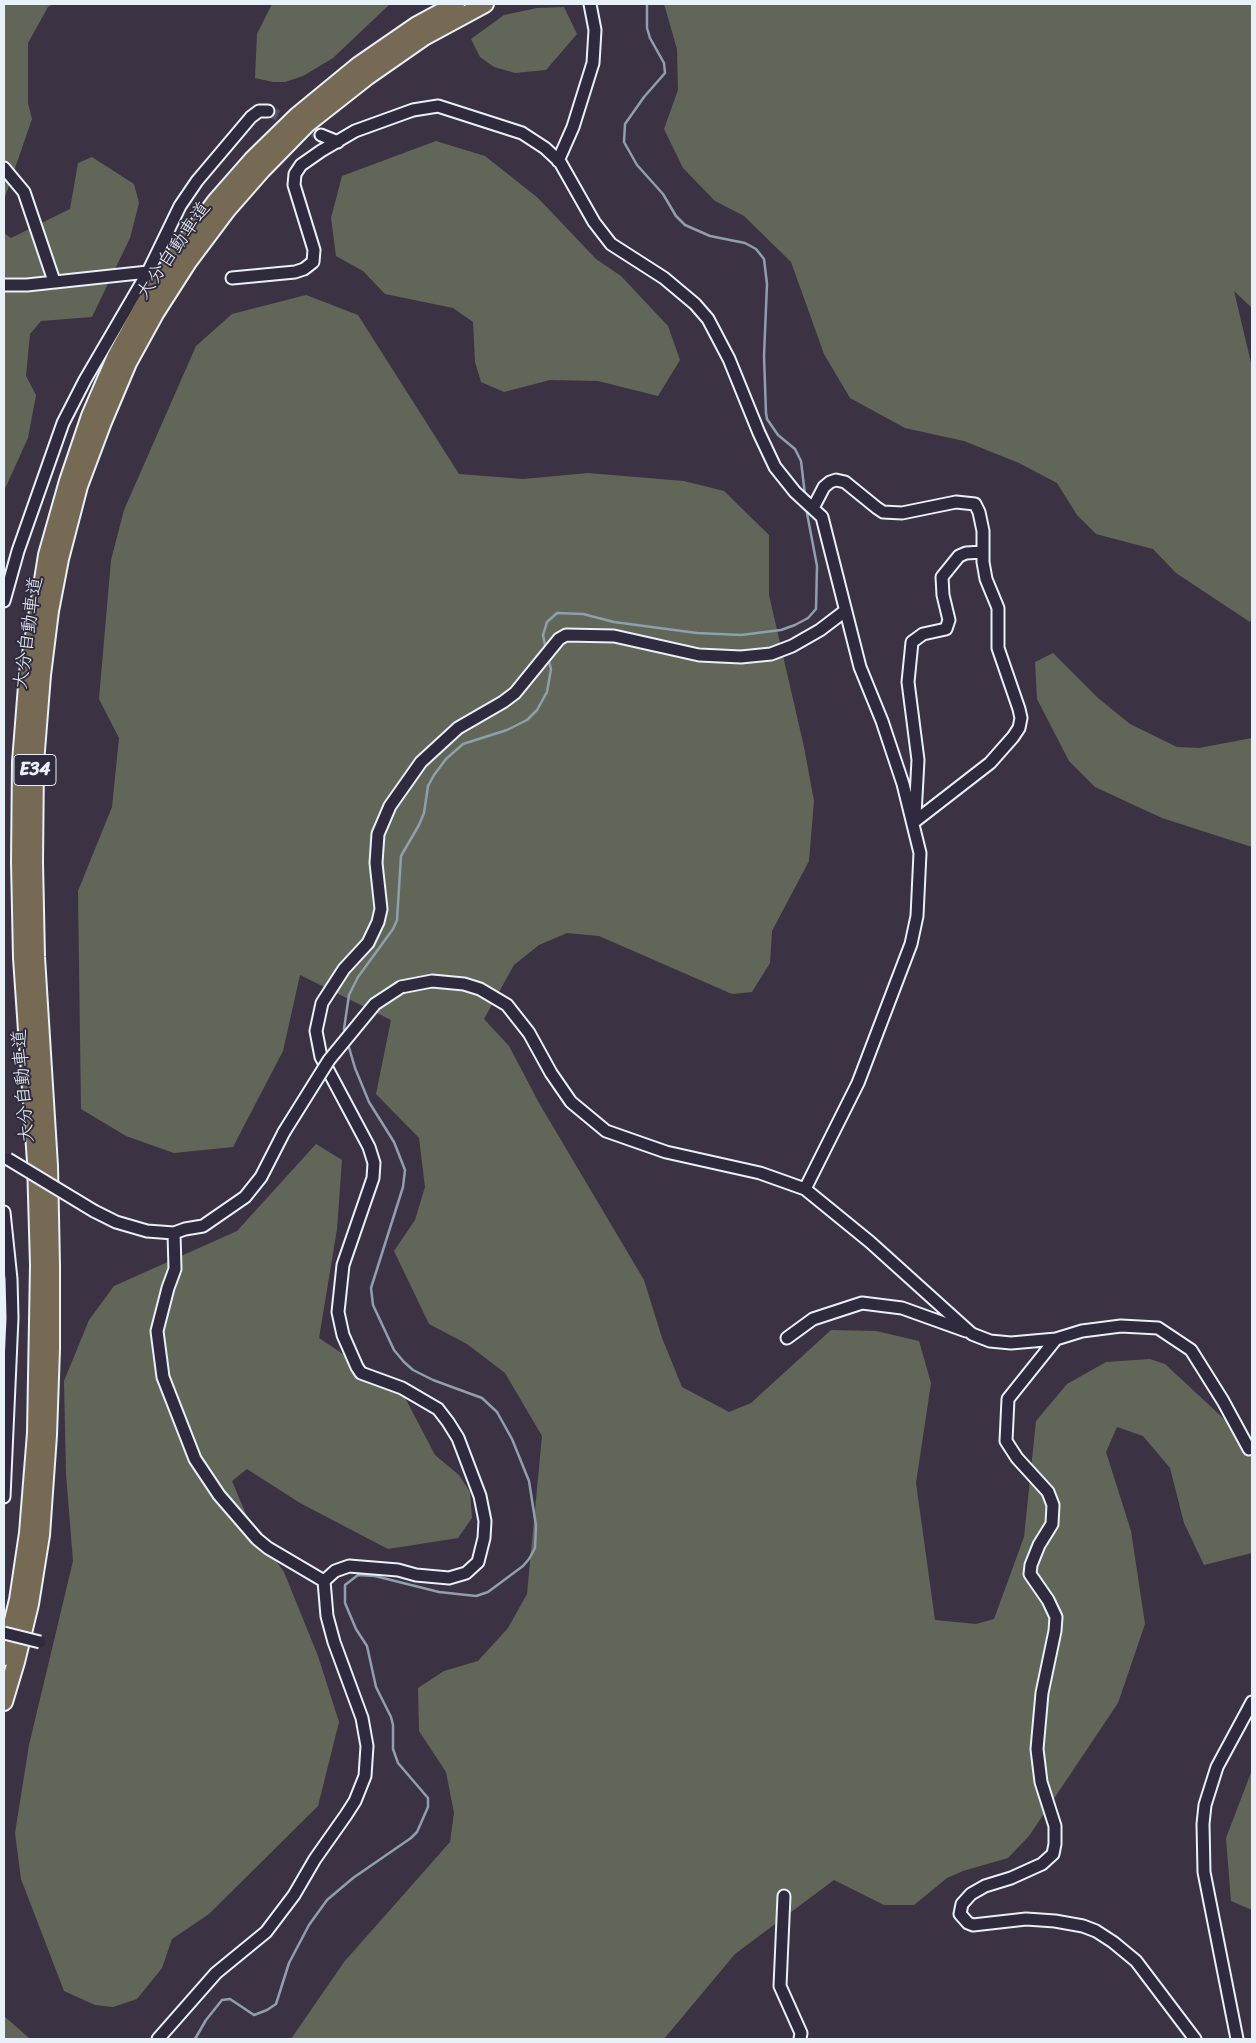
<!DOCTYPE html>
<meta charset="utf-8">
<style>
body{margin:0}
#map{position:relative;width:1256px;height:2043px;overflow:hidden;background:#3b3343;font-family:Sriracha,sans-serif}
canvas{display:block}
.frame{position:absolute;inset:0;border:5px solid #e8f1f8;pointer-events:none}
</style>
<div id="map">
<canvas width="1256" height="2043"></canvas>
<div class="frame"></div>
</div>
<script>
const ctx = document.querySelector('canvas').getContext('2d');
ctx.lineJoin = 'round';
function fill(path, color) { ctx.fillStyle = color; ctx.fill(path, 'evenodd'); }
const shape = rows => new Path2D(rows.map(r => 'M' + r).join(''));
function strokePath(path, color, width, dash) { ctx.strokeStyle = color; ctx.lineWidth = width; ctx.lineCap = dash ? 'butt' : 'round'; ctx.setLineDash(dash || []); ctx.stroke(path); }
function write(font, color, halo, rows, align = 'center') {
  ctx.font = font + ' Sriracha,"Klee One",sans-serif'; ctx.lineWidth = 4; ctx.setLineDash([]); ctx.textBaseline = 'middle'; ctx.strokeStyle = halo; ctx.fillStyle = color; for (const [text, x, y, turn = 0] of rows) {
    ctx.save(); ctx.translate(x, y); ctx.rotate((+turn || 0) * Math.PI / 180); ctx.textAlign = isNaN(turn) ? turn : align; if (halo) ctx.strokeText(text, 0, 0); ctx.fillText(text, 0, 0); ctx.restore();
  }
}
const green = shape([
 [4,4,53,4,48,7,28,43,28,103,32,119,4,200],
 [272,4,390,4,333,58,303,76,285,82,273,82,255,78,257,34],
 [664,4,1252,4,1252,308,1234,291,1252,367,1252,618,1250,622,1176,573,1153,549,1096,534,1077,515,1057,483,1019,463,964,441,905,428,850,398,824,354,791,262,744,216,715,201,683,168,664,129,678,90,677,49],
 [564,7,577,34,546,70,515,73,494,67,480,57,471,39,504,15,537,8],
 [436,141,485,156,538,198,596,259,621,276,668,326,680,360,658,396,598,381,550,380,504,392,481,382,475,362,473,322,453,308,385,294,363,271,336,256,331,218,342,176],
 [92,157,134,184,139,203,130,238,92,317,41,321,30,334,26,376,36,395,28,438,4,491,4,233,11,238,70,209,78,163],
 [306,295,358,315,459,474,523,479,588,473,684,481,724,491,769,535,769,595,804,747,814,801,809,861,772,931,770,963,752,992,732,994,599,936,567,933,539,945,514,965,484,1019,509,1046,539,1103,644,1280,662,1338,682,1387,729,1412,751,1403,831,1330,876,1331,919,1341,931,1383,916,1483,935,1620,976,1624,994,1619,1024,1537,1036,1421,1067,1384,1106,1362,1150,1359,1165,1364,1252,1445,1252,1553,1204,1565,1184,1523,1170,1468,1143,1436,1117,1427,1106,1452,1131,1531,1145,1624,1118,1703,1029,1836,1008,1858,963,1871,947,1878,914,1905,884,1905,834,1880,735,1954,664,2039,291,2039,344,1962,450,1842,454,1813,446,1772,419,1731,418,1688,444,1671,478,1661,508,1628,527,1594,542,1436,505,1373,467,1344,429,1324,394,1251,415,1220,425,1187,419,1138,376,1094,391,1020,300,975,283,1051,233,1147,174,1153,126,1136,81,1109,78,891,112,807,119,738,99,699,111,560,124,510,196,346,232,314],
 [1053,653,1098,698,1130,724,1177,747,1199,748,1252,738,1252,847,1162,818,1095,787,1069,761,1037,699,1035,662],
 [316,1144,342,1160,337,1229,319,1338,403,1394,435,1455,459,1475,470,1492,472,1518,458,1538,388,1549,300,1503,247,1469,232,1481,250,1524,284,1572,318,1656,339,1722,318,1806,209,1914,172,1939,162,1968,137,1999,113,2007,95,2005,64,1991,21,1879,15,1833,29,1745,73,1561,66,1474,64,1381,89,1320,114,1286,237,1231],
 [1252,1770,1252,1910,1231,1901,1226,1838],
 [4,2016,29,2038,28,2039,4,2039]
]);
const stream = shape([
 [647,4,647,28,650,38,664,63,665,73,644,97,625,124,624,142,637,165,663,194,676,216,685,225,710,236,745,243,756,249,764,259,767,284,764,356,766,413,767,419,778,435,795,449,801,461,805,495],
 [546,650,543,635,547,622,557,613,583,614,614,622,697,633,741,635,781,630,795,625,808,618,816,609,817,566,806,508],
 [345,1034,344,1029,349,995,358,977,393,929,397,920,401,856,419,825,424,813,428,786,434,775,446,759,463,744,507,730,527,720,537,710,547,692,551,669,548,658],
 [195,2039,206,2020,222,2000,230,1999,254,2015,267,2010,276,2004,289,1963,309,1925,327,1900,353,1878,411,1838,417,1832,428,1807,428,1798,398,1763,393,1749,393,1725,391,1717,376,1687,367,1646,356,1629,345,1603,345,1585,358,1575,375,1576,439,1592,476,1596,488,1592,523,1566,529,1559,535,1548,536,1526,529,1481,512,1439,497,1412,482,1398,433,1380,413,1370,404,1362,394,1350,373,1305,371,1288,403,1187,405,1170,394,1142,369,1102,355,1068,348,1044]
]);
const minorTunnel = shape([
 [268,111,321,135]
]);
const minor = shape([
 [321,135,338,142],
 [558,161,573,127,593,63,595,30,590,4],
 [4,168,24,192,54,281],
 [232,278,295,272,304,269,313,262,314,250,294,185,295,174,301,165,321,151,355,131,413,110,438,106,522,133,545,148,560,162,594,222,611,244,664,278,695,304,708,319,729,359,759,433,775,467,795,492,822,517,860,667,882,721,903,784,920,853,917,916,911,944,858,1083,805,1189],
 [4,285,27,285,148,272],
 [813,508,824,487,830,482,836,480,845,482,877,508,883,512,902,513,956,502,975,504,979,512,983,531,983,562,986,579,998,608,998,648,1019,709,1021,718,1019,728,1013,737,990,763,914,822],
 [4,601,18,551,63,423,85,380,148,272,180,206,197,181,251,117,259,111,268,111],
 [915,815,918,760,908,682,912,642,923,634,946,629,949,620,943,595,942,577,959,556,966,553,983,552],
 [401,987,432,981,464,984,480,989,507,1005,529,1033,551,1073,571,1102,606,1131,666,1152,760,1173,805,1189,870,1242,972,1334,990,1341,1011,1343,1056,1339,1082,1331,1121,1326,1158,1328,1191,1350,1223,1401,1249,1449],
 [94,1211,116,1222,147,1231,174,1233,185,1229,203,1226,245,1197,261,1177,284,1132],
 [4,1212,11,1279,12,1318,4,1497],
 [174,1233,175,1269,168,1288,157,1331,163,1377,195,1459,219,1495,257,1539,268,1548,324,1581],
 [787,1338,813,1319,862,1303,902,1308,966,1331],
 [1056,1339,1008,1399,1006,1441,1017,1458,1048,1492,1053,1505,1052,1524,1039,1545,1031,1565,1030,1574,1048,1600,1056,1617,1055,1631,1042,1693,1037,1749,1041,1782,1055,1826,1055,1844,1053,1854,1042,1864,1011,1878,985,1886,971,1894,962,1904,960,1914,968,1923,973,1925,1026,1919,1055,1921,1083,1926,1096,1931,1113,1942,1136,1961,1195,2039],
 [784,1896,780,1986,801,2033,800,2039],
 [158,2039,216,1973,266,1932,294,1895,315,1859,346,1815,355,1801,365,1776,367,1746,362,1718,334,1642,327,1616,324,1581,335,1571,349,1566,398,1570,416,1575,449,1578,466,1573,478,1562,484,1538,485,1521,480,1496,458,1438,448,1422,438,1409,402,1388,361,1373,357,1367,343,1335,338,1312,343,1265,373,1178,374,1163,369,1147,321,1057,316,1031,322,1003,344,969,368,943,378,922,381,909,376,863,378,834,390,806,421,762,458,728,503,702,515,693,559,639,566,635,614,636,699,655,741,657,771,654,792,646,820,630,845,611],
 [1237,2039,1204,1872,1203,1824,1205,1805,1217,1767,1252,1702]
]);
const highway = shape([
 [4,1657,18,1600,28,1533,36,1433,39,1265,36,1162,22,958,20,862,21,762,28,673,47,555,68,481,90,416,116,356,143,306,177,253,216,201,252,160,297,116,359,65,417,25,456,4],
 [4,1702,16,1662,30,1604,41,1535,48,1435,51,1349,51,1266,49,1166,36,957,34,862,35,763,42,675,50,611,60,559,79,486,103,422,128,363,156,312,188,262,227,210,262,170,307,124,368,76,424,37,485,4]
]);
const minorBridge = shape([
 [284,1132,329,1060,375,1004,401,987],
 [8,1159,94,1211],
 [4,1633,40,1642]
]);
const shields = [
 [35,770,42]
];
const shieldNames = [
 ["E34",35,770]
];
const streetNames = [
 ["大分自動車道",174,251,-55],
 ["大分自動車道",29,633,-82],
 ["大分自動車道",24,1086,-94]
];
fill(green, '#626658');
strokePath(stream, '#8e9fae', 2.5);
strokePath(minorTunnel, '#55505e', 11, [11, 5.5]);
strokePath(minor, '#e8f1f8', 15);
strokePath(highway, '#e8f1f8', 20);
strokePath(minor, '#2f2a3d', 11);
strokePath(highway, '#766a54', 16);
strokePath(minorBridge, '#e8f1f8', 15, []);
strokePath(minorBridge, '#2f2a3d', 11);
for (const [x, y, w] of shields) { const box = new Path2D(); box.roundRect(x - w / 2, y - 15.5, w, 31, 4); ctx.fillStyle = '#2f2a3d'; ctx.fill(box); strokePath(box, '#e8f1f8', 1); }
write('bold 18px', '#e8f1f8', null, shieldNames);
write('19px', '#e8f1f8', '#2f2a3d', streetNames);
</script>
